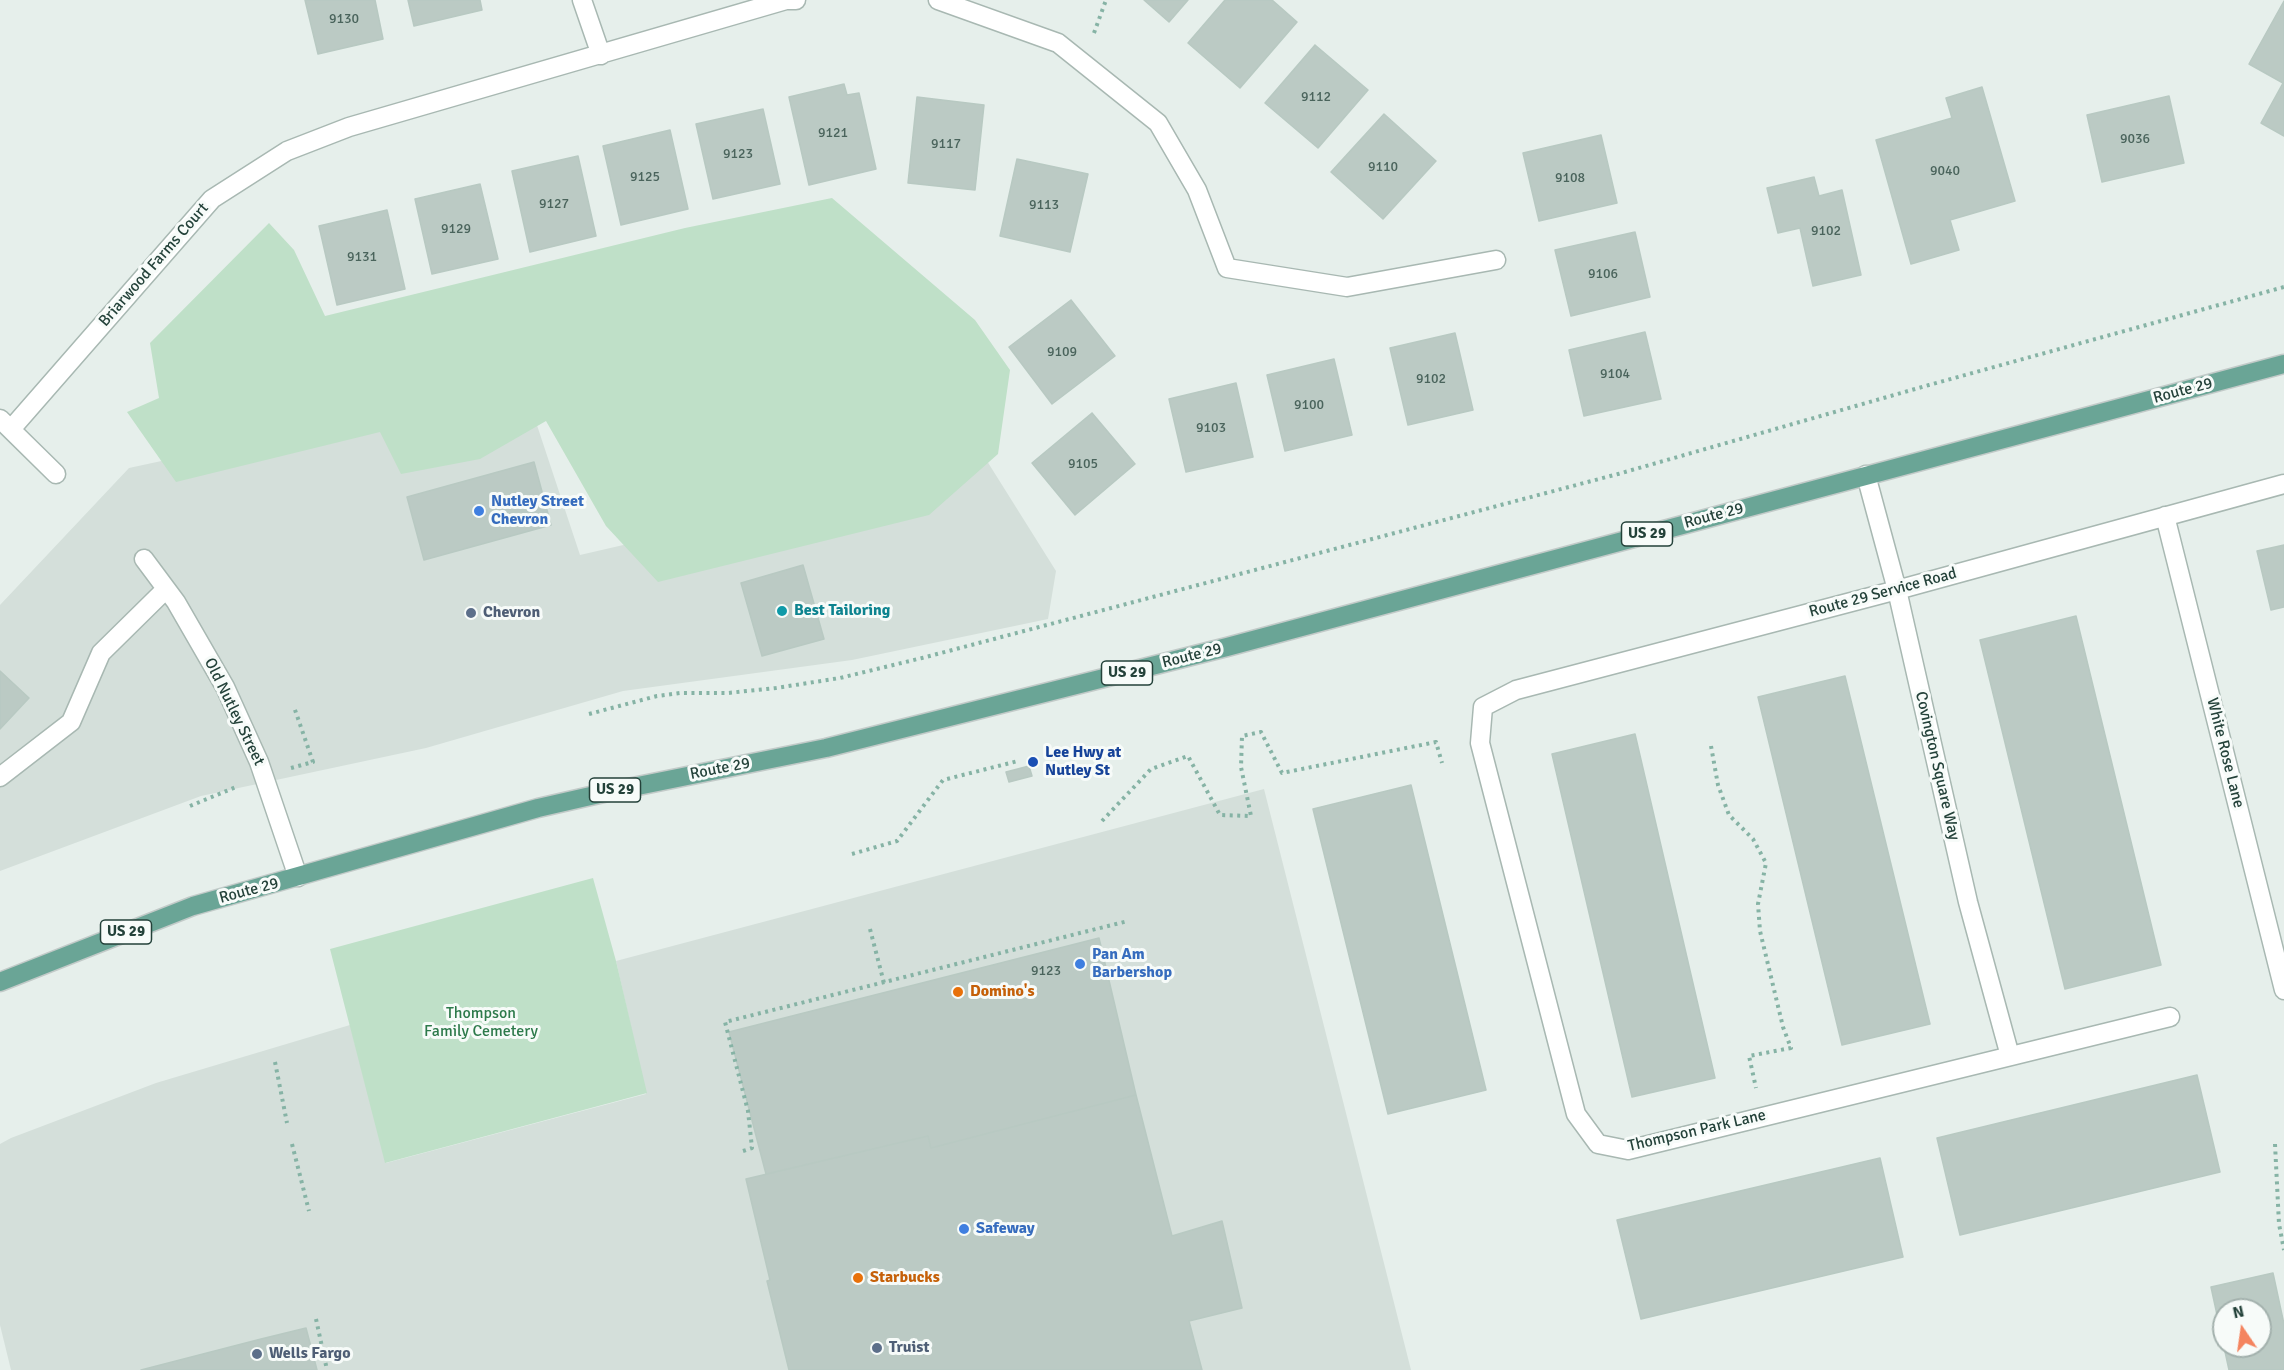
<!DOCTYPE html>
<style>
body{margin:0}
#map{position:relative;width:2284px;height:1370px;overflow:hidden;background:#e6efeb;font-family:Signika,sans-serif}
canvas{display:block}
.north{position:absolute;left:2212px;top:1298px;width:60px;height:60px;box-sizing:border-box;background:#f7fbf9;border:2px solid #a3b1ad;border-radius:50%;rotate:347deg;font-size:16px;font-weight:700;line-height:24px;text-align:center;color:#24423a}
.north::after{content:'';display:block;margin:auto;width:21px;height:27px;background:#f4845f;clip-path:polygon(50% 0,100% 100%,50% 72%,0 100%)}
</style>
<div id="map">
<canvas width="2284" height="1370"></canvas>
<div class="north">N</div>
</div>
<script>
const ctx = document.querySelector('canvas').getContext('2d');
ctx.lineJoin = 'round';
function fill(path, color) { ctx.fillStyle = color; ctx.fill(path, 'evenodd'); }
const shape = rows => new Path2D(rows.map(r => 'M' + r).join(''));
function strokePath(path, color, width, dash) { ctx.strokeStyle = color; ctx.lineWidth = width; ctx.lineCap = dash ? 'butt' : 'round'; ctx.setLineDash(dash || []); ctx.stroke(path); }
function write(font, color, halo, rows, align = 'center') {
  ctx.font = font + ' Signika,sans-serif'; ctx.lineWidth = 6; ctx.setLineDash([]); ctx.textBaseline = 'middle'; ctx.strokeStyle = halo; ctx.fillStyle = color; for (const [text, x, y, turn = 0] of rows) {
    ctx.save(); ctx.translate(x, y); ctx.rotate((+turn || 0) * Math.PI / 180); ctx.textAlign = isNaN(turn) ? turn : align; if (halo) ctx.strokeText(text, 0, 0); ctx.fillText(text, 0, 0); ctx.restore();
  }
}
const built = shape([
 [523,383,580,555,987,461,1056,571,1048,619,852,660,623,691,426,748,201,796,0,871,0,605,129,468],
 [1264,789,1411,1370,11,1370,0,1325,0,1144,11,1138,156,1083,350,1025,386,1163,646,1094,616,961]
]);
const green = shape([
 [832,198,975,320,1010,370,998,454,929,515,658,582,606,526,546,421,480,459,401,474,380,432,176,482,127,412,159,398,150,343,269,223,294,250,325,316,685,228],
 [593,878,616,961,647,1093,385,1163,330,949]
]);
const building = shape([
 [305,0,375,0,383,39,318,54,305,0],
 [408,0,480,0,482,10,414,26,408,0],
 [1144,0,1188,0,1169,22,1144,0],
 [1225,0,1272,0,1297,22,1240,88,1188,43,1225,0],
 [2284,1,2284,136,2261,123,2283,83,2249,64,2284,1],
 [1315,45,1368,90,1318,148,1265,103,1315,45],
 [844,84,847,95,859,93,876,169,809,185,789,97,844,84],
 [1982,87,2015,201,1950,220,1959,250,1911,264,1876,140,1952,118,1946,98,1982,87],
 [2169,96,2184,163,2102,182,2087,115,2169,96],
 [917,97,984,105,975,190,908,183,917,97],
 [763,109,780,184,713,199,696,124,763,109],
 [1384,114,1436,161,1383,219,1331,172,1384,114],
 [670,130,688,209,621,225,603,146,670,130],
 [1601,135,1617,203,1539,221,1523,153,1601,135],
 [578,156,596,236,530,252,512,171,578,156],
 [1017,159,1088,174,1070,252,1000,236,1017,159],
 [1814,177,1819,196,1842,190,1861,275,1813,286,1800,228,1778,233,1767,188,1814,177],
 [480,184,498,259,432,274,415,199,480,184],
 [387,210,405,289,337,305,319,226,387,210],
 [1635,232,1650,297,1571,316,1555,250,1635,232],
 [1071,300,1115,356,1052,404,1009,347,1071,300],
 [1645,332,1661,399,1584,416,1569,350,1645,332],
 [1455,333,1473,410,1408,425,1390,348,1455,333],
 [1334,359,1352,435,1285,451,1267,375,1334,359],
 [1236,383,1253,457,1186,472,1169,399,1236,383],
 [1092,413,1135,464,1075,515,1032,463,1092,413],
 [534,462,551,525,424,560,407,497,534,462],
 [2284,545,2284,607,2271,610,2257,551,2284,545],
 [803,565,824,639,762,656,741,583,803,565],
 [2076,616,2161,965,2065,989,1980,640,2076,616],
 [0,671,29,698,0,729,0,671],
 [1845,676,1930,1024,1842,1045,1758,697,1845,676],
 [1635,734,1715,1078,1632,1097,1552,754,1635,734],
 [1029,766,1032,776,1009,782,1006,772,1029,766],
 [1411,785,1486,1090,1388,1114,1313,809,1411,785],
 [1099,938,1136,1095,931,1148,928,1136,766,1174,729,1032,1099,938],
 [2197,1075,2220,1172,1960,1235,1937,1138,2197,1075],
 [1136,1095,1172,1236,1222,1221,1242,1308,1189,1321,1202,1370,789,1370,767,1281,770,1280,746,1179,928,1136,931,1148,1136,1095],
 [1880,1158,1903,1257,1641,1319,1617,1220,1880,1158],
 [2273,1273,2284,1324,2284,1370,2229,1370,2211,1287,2273,1273],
 [2224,1310,2260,1310,2260,1346,2224,1346,2224,1310],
 [306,1328,317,1370,141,1370,261,1339,306,1328]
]);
const path = shape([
 [1094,33,1106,0],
 [589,714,657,696,680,693,728,693,776,688,840,678,922,658,1618,474,1929,385,2284,287],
 [1711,746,1718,785,1729,815,1753,839,1766,863,1758,904,1760,931,1783,1027,1791,1048,1749,1056,1756,1088],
 [291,768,313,762,294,707],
 [190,806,236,787],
 [1102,821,1151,769,1188,756,1220,815,1251,816,1241,767,1242,736,1261,732,1282,773,1436,742,1442,763],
 [852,854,897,841,943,780,1018,761],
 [870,929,884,983],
 [275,1062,287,1123],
 [292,1144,309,1211],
 [2275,1144,2279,1224,2284,1250],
 [743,1151,752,1148,748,1111,725,1022,1128,921],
 [316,1319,327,1370]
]);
const minor = shape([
 [582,0,601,55],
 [938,0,1058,43,1158,123,1197,190,1227,268,1347,287,1496,260],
 [0,419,56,474],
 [12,428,212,199,287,151,349,127,786,0,796,0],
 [1866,475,1897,590,1968,902,2010,1056],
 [2165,516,2284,990],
 [144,559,176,602,225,687,259,762,298,877],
 [0,777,71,722,101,653,166,589],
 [2170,1017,1628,1150,1598,1144,1576,1114,1569,1087,1480,743,1483,707,1516,690,1897,590,2284,484]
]);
const major = shape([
 [0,982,193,906,538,808,608,792,826,748,1227,647,2284,364]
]);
const markers = [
 [479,511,6,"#3f7fe0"],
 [782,611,6,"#0f9aa8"],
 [471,613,6,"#5c6f8a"],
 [1033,762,6,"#1a4fb4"],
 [1080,964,6,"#3f7fe0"],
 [958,992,6,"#e8710a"],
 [964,1229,6,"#3f7fe0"],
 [858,1278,6,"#e8710a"],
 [877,1348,6,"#5c6f8a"],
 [257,1354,6,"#5c6f8a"]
];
const numberNames = [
 ["9130",344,19],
 ["9112",1316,97],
 ["9121",833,133],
 ["9036",2135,139],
 ["9117",946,144],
 ["9123",738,154],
 ["9110",1383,167],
 ["9040",1945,171],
 ["9125",645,177],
 ["9108",1570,178],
 ["9127",554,204],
 ["9113",1044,205],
 ["9129",456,229],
 ["9102",1826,231],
 ["9131",362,257],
 ["9106",1603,274],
 ["9109",1062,352],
 ["9104",1615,374],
 ["9102",1431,379],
 ["9100",1309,405],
 ["9103",1211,428],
 ["9105",1083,464],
 ["9123",1046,971]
];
const shields = [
 [1647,534,51],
 [1127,673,51],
 [615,790,51],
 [126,932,51]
];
const shieldNames = [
 ["US 29",1647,534],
 ["US 29",1127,673],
 ["US 29",615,790],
 ["US 29",126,932]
];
const streetNames = [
 ["Briarwood Farms Court",154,265,-49],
 ["Route 29",2183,391,-15],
 ["Route 29",1714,516,-15],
 ["Route 29 Service Road",1883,593,-15],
 ["Route 29",1192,656,-14],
 ["Old Nutley Street",234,712,64],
 ["White Rose Lane",2225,753,76],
 ["Covington Square Way",1937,766,77],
 ["Route 29",720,769,-11],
 ["Route 29",249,891,-15],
 ["Thompson Park Lane",1697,1131,-13]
];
const shopNames = [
 ["Nutley Street",491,502],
 ["Chevron",491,520],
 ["Pan Am",1092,955],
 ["Barbershop",1092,973],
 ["Safeway",976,1229]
];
const cultureNames = [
 ["Best Tailoring",794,611]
];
const serviceNames = [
 ["Chevron",483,613],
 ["Truist",889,1348],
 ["Wells Fargo",269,1354]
];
const transitNames = [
 ["Lee Hwy at",1045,753],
 ["Nutley St",1045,771]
];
const foodNames = [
 ["Domino's",970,992],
 ["Starbucks",870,1278]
];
const parkNames = [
 ["Thompson",481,1014],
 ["Family Cemetery",481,1032]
];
fill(built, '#d4dfda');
fill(green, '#bfe0c8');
fill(building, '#bbcac4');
strokePath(building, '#b8c9c2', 1.5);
strokePath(minor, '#a8b8b2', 21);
strokePath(major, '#c2cac8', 21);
strokePath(path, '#86b3a5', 4, [3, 4.5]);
strokePath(minor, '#fff', 18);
strokePath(major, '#6aa596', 18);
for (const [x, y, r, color] of markers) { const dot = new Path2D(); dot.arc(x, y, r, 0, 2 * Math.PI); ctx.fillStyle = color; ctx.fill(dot); strokePath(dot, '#f7fbf9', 2); }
write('14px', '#4a645c', null, numberNames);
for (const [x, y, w] of shields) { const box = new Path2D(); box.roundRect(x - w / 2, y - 12, w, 24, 4.5); ctx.fillStyle = '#f7fbf9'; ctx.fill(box); strokePath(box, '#24423a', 1.5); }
write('bold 15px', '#24423a', null, shieldNames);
write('16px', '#24423a', '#f7fbf9', streetNames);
write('bold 16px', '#366cbe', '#f7fbf9', shopNames, 'left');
write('bold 16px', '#0d838f', '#f7fbf9', cultureNames, 'left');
write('bold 16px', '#4e5e75', '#f7fbf9', serviceNames, 'left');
write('bold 16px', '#164399', '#f7fbf9', transitNames, 'left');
write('bold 16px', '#c56008', '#f7fbf9', foodNames, 'left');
write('16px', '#2d7a4b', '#f7fbf9', parkNames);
</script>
